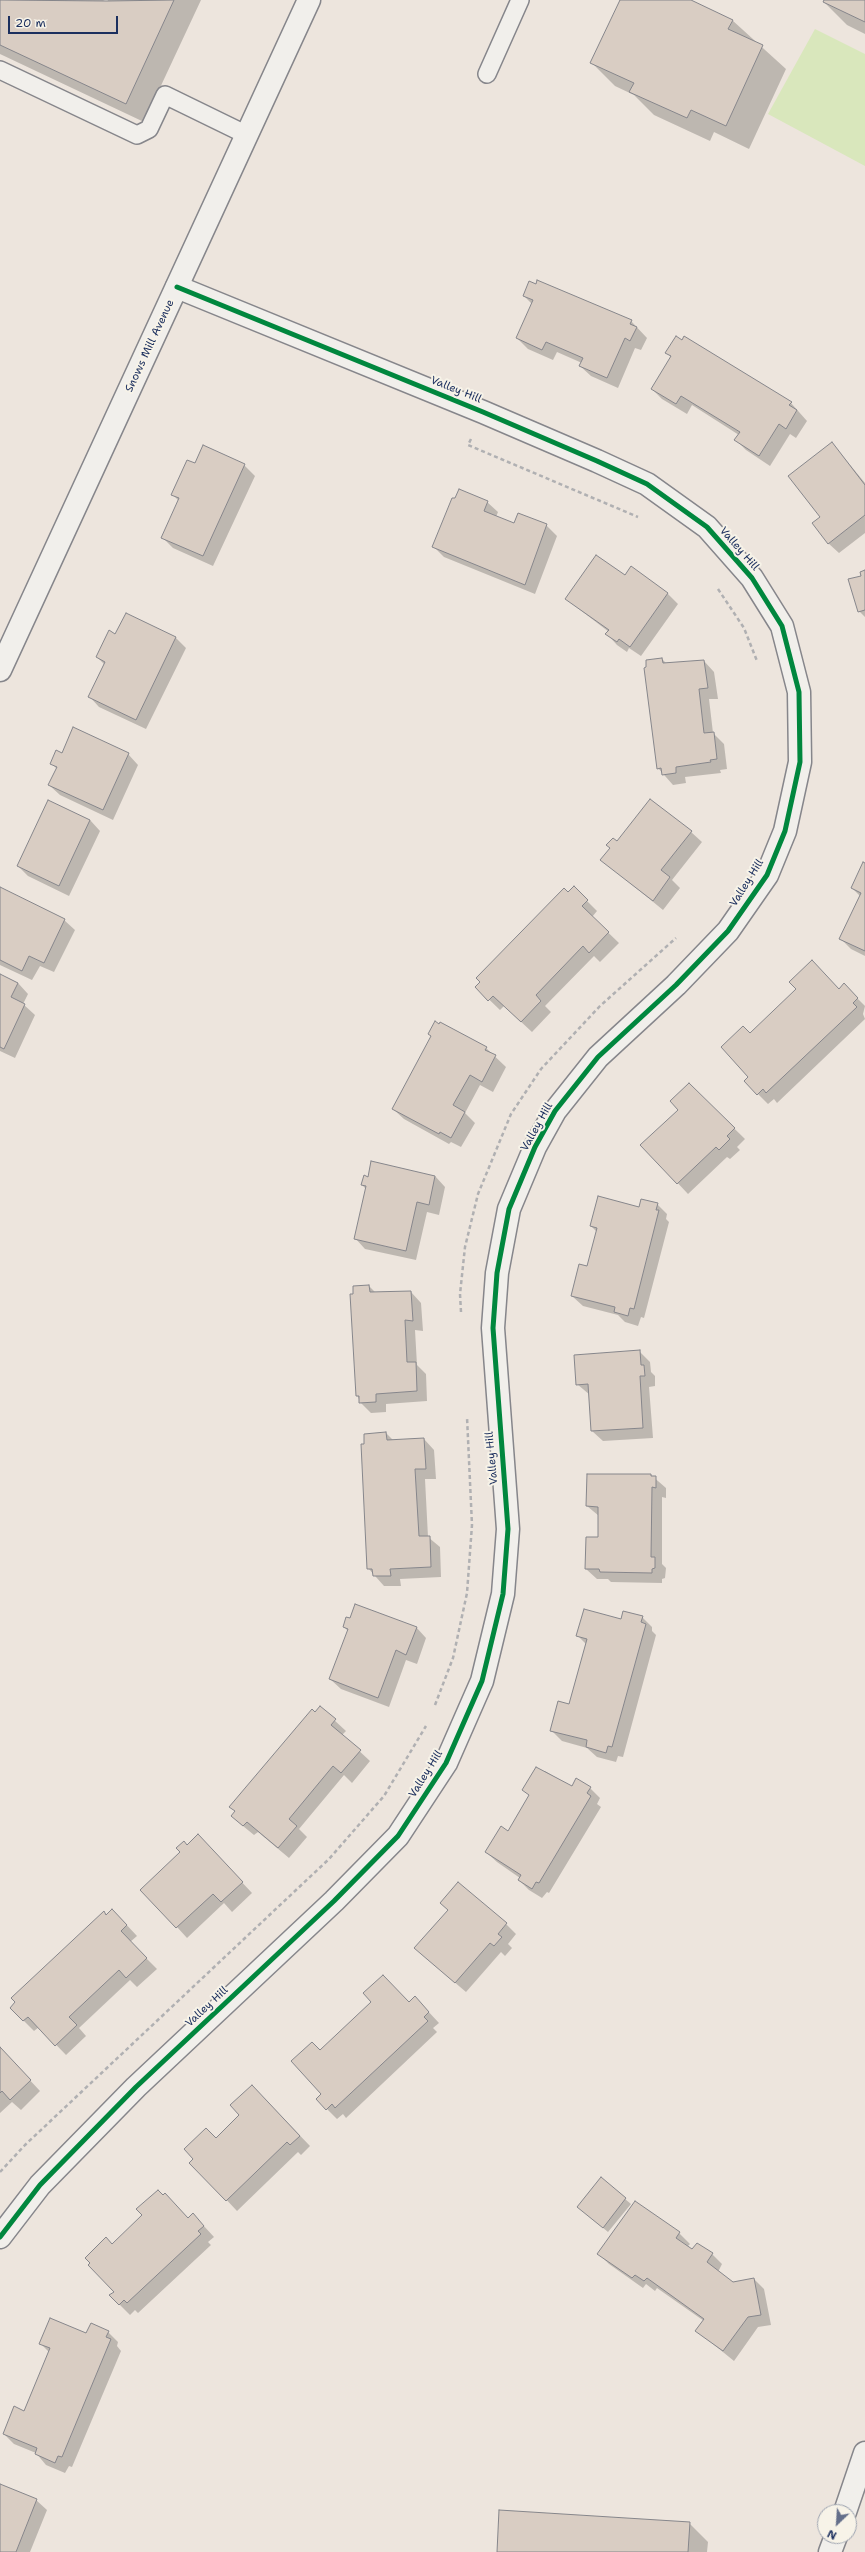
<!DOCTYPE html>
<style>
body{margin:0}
#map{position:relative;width:865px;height:2552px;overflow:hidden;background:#ede5dd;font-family:"Shantell Sans",sans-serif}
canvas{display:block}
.north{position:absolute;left:817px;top:2504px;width:40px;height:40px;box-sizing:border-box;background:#f7f3e8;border:1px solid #9fa5b1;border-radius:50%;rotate:205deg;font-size:11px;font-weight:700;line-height:16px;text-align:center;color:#1b2f5e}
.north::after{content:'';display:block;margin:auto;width:14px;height:18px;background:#646f8a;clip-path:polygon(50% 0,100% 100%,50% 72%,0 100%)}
.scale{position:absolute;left:8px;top:16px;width:110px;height:18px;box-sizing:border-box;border:2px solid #1b2f5e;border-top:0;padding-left:5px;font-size:12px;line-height:14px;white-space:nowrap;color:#1b2f5e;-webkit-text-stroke:3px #f7f3e8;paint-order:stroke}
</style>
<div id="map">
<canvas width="865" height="2552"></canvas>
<div class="north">N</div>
<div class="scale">20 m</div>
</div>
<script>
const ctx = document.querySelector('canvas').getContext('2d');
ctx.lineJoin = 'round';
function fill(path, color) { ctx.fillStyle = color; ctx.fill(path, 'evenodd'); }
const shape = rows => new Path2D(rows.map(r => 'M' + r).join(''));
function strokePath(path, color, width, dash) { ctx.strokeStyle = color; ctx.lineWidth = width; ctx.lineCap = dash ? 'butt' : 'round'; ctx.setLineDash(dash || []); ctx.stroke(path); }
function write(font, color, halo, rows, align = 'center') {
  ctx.font = font + ' "Shantell Sans",sans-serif'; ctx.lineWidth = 4; ctx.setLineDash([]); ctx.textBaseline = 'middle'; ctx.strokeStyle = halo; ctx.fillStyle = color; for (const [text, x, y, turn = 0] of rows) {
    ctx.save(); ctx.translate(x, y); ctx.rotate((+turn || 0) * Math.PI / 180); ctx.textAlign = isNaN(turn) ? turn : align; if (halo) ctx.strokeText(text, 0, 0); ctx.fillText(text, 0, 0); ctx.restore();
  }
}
const green = shape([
 [815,29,865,54,865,166,768,114]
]);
const shadow = shape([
 [0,0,103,0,107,2,108,0,201,0,144,122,0,54],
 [621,0,689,0,732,20,786,69,749,149,714,132,710,141,654,115,634,95,615,86,592,63],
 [825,0,865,0,865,34,847,25,824,2],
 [524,296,631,321,647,338,641,350,635,348,618,388,591,376,580,366,582,363,557,352,553,360,528,349,517,338,532,304],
 [667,353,791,403,807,421,796,438,790,434,770,466,746,450,736,440,739,435,692,405,687,414,662,399,652,389,672,358],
 [832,443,865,483,865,533,839,553,828,543,821,517],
 [195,465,244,465,255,476,213,566,173,548,163,538,179,501,172,494],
 [487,502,498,512,496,517,514,524,546,525,557,536,535,594,444,557,434,547],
 [631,568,668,594,678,604,641,656,629,648,627,652,617,645,607,634,609,632,566,599,625,577],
 [865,571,865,617,859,611],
 [116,635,175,637,186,648,146,729,99,707,89,696,104,664,97,657],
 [662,659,667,664,704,661,714,672,718,699,709,699,713,733,724,744,727,769,720,770,721,773,685,777,686,783,673,785,658,768],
 [62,754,128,754,138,765,113,820,60,795,49,785,57,769,51,763],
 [48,801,90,820,100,831,69,896,28,876,18,866],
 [691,832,702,842,672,880,680,888,663,910,602,860,617,842],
 [865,864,865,956,851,949,840,938,860,896,852,888],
 [0,888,64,920,75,930,54,972,40,966,32,980,0,965],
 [574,888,597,911,592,917,619,943,600,962,594,956,545,1006,551,1012,532,1032,504,1006,500,1010,476,987],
 [0,975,18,983,28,994,23,1004,35,1015,15,1058,0,1051],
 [844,985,865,1006,863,1014,865,1019,777,1103,774,1099,768,1104,758,1094,750,1077,750,1034,797,989,839,990],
 [486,1048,506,1067,493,1092,480,1085,465,1113,475,1123,461,1147,451,1142,449,1144,404,1119,393,1109],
 [689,1084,745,1139,737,1147,740,1150,730,1159,727,1157,688,1194,642,1145,679,1110],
 [435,1176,445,1187,439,1215,427,1212,416,1260,365,1249,355,1238,366,1189,362,1185,369,1178],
 [657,1204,667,1214,666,1219,669,1222,644,1318,641,1317,638,1326,625,1322,618,1315,583,1306,572,1296,588,1267,597,1232,591,1226,640,1208],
 [369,1286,376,1293,411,1292,421,1303,423,1331,415,1330,417,1365,426,1374,427,1401,386,1404,386,1412,371,1413,360,1402,357,1395,354,1295],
 [639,1351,650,1362,651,1372,655,1376,655,1386,649,1387,653,1438,603,1441,592,1431,590,1395,577,1384],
 [386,1433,393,1440,424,1439,434,1450,436,1479,425,1479,428,1537,440,1547,441,1577,400,1579,401,1586,384,1586,368,1568,365,1445],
 [651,1475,666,1488,666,1498,662,1497,662,1564,666,1568,665,1578,662,1579,662,1583,611,1582,608,1579,597,1579,586,1569,599,1538,599,1516,587,1506],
 [642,1617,652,1627,652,1631,656,1635,623,1757,618,1756,616,1762,597,1757,587,1748,562,1741,551,1730,569,1705,586,1644,577,1635,622,1620],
 [350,1619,416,1627,426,1638,417,1664,406,1660,389,1707,341,1689,330,1679,348,1631,344,1627],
 [320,1707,346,1731,342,1735,370,1761,352,1783,344,1775,299,1829,307,1837,289,1858,258,1832,254,1835,243,1826,232,1816,236,1812,231,1807],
 [545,1771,572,1787,590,1788,600,1798,597,1804,601,1807,549,1893,547,1892,542,1898,529,1890,519,1880,520,1878,497,1862,486,1852,508,1832,530,1796,524,1790],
 [187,1846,208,1846,252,1893,232,1912,224,1903,187,1938,177,1927],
 [104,1913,123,1921,137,1936,130,1942,157,1969,137,1987,130,1980,79,2028,86,2036,66,2055,39,2027,34,2031,11,2008],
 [506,1924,516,1934,508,1944,512,1948,505,1956,501,1952,466,1992,426,1958],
 [409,2003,425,2008,439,2023,433,2028,437,2032,346,2118,343,2114,337,2119,327,2109,322,2094,320,2051],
 [0,2048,40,2091,21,2110,12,2102,0,2113],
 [262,2096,310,2146,301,2155,298,2152,237,2211,191,2162],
 [601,2179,631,2204,608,2232,578,2207],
 [188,2219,203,2225,214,2237,208,2242,211,2245,138,2313,135,2310,130,2315,111,2296,115,2292,106,2238,112,2244],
 [679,2233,690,2244,687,2247,693,2250,712,2254,722,2264,718,2272,733,2283,754,2279,764,2289,771,2325,758,2327,734,2361,697,2331,704,2321,657,2288,655,2291,646,2284,643,2288,609,2264,599,2254],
 [108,2332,118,2342,117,2346,121,2351,72,2467,69,2466,65,2473,46,2465,36,2453,14,2444,4,2434,24,2412,49,2352,40,2343],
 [0,2485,36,2500,47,2510,30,2552,0,2552],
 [689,2523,708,2542,707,2552,498,2552]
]);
const building = shape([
 [0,0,107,1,174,0,126,104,0,45,0,0],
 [620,0,691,0,733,20,728,29,763,45,726,126,691,110,687,118,629,92,634,83,590,63,620,0],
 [824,0,865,0,865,22,823,2,824,0],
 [537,280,632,320,630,324,637,327,630,341,625,338,607,378,579,366,583,358,546,342,542,350,516,338,533,300,523,296,529,281,536,284,537,280],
 [676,336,682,340,684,336,792,402,789,405,797,410,786,429,779,424,759,456,734,440,740,432,681,396,676,404,651,389,671,356,665,353,676,336],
 [832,442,865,485,865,515,828,544,812,523,820,517,788,476,832,442],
 [203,445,245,464,203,556,161,538,179,498,171,495,187,460,195,463,203,445],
 [459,489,488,501,484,511,514,523,518,513,547,524,525,585,432,547,452,498,455,498,459,489],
 [596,555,625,575,631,566,668,593,630,647,619,639,617,642,605,634,609,630,565,599,596,555],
 [865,570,865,610,858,612,848,579,861,576,860,572,865,570],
 [126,613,176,637,136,720,88,697,105,662,96,657,109,630,115,634,126,613],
 [662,658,663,663,704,660,708,688,699,689,704,733,714,732,717,759,710,760,711,762,676,767,676,773,662,775,661,768,657,769,644,668,646,667,646,660,662,658],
 [73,727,129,753,103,810,48,785,57,767,50,764,56,750,62,753,73,727],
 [650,799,692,831,661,870,670,877,653,901,600,860,610,848,606,845,613,838,617,841,650,799],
 [48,800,90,820,59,886,17,866,48,800],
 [863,862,865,863,865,951,839,939,861,893,851,888,863,862],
 [574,886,588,900,582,906,609,932,589,953,583,946,536,995,541,1001,521,1022,493,996,488,1001,475,987,480,982,476,978,564,888,568,892,574,886],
 [0,887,65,919,44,963,29,956,22,971,0,960,0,887],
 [812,960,839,989,844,983,858,998,853,1003,857,1007,766,1093,763,1089,757,1095,744,1081,748,1077,721,1047,743,1026,750,1033,796,989,789,982,812,960],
 [0,974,18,983,11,997,25,1004,4,1049,0,1047,0,974],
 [435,1021,439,1024,440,1022,487,1047,485,1050,496,1055,482,1082,470,1075,453,1105,465,1112,451,1138,440,1132,439,1134,392,1109,431,1036,428,1034,435,1021],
 [689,1083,735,1128,727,1136,730,1139,719,1150,716,1147,677,1184,640,1145,678,1110,670,1101,689,1083],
 [371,1161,435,1176,429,1205,417,1202,406,1251,354,1239,366,1186,361,1185,364,1175,368,1177,371,1161],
 [598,1196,639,1207,641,1199,658,1203,656,1210,659,1210,634,1309,630,1308,628,1316,614,1312,615,1307,571,1296,579,1264,587,1266,597,1228,590,1226,598,1196],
 [369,1285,370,1292,411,1291,413,1321,405,1320,407,1362,416,1362,417,1391,376,1394,376,1402,359,1403,359,1396,356,1396,350,1294,353,1294,353,1286,369,1285],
 [640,1350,641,1365,644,1365,645,1376,640,1376,643,1428,591,1431,588,1384,576,1385,574,1355,640,1350],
 [386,1432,387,1440,424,1438,426,1469,415,1469,419,1536,430,1536,431,1567,390,1569,391,1576,373,1576,372,1569,367,1569,361,1444,364,1444,364,1434,386,1432],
 [587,1474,651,1474,651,1476,656,1476,656,1488,652,1487,651,1557,655,1557,655,1568,652,1569,652,1573,600,1572,599,1569,585,1569,586,1537,598,1537,598,1507,586,1506,587,1474],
 [355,1604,417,1627,406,1655,396,1650,378,1698,329,1679,348,1629,343,1627,346,1617,350,1618,355,1604],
 [584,1609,621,1619,623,1611,643,1616,641,1622,646,1624,612,1747,608,1746,606,1753,586,1747,587,1740,550,1731,558,1701,569,1704,587,1639,576,1636,584,1609],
 [320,1706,336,1719,331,1725,361,1750,341,1773,333,1766,289,1819,297,1826,278,1848,247,1822,243,1826,231,1816,235,1811,229,1807,312,1709,315,1712,320,1706],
 [536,1767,572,1786,576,1778,591,1787,587,1793,591,1796,539,1883,536,1882,532,1889,518,1880,521,1875,485,1852,501,1826,508,1831,529,1795,522,1790,536,1767],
 [198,1834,243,1882,221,1902,213,1894,176,1928,140,1890,180,1852,176,1848,184,1841,187,1845,198,1834],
 [458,1882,507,1923,498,1934,502,1937,494,1946,490,1943,455,1983,414,1948,448,1910,440,1903,458,1882],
 [112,1909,127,1925,121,1931,147,1958,126,1978,119,1970,69,2017,77,2025,55,2046,28,2017,23,2021,10,2008,15,2002,11,1998,104,1911,106,1915,112,1909],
 [383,1975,409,2002,415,1996,429,2012,424,2017,428,2021,335,2108,332,2104,326,2110,316,2099,321,2094,291,2061,312,2042,320,2050,371,2002,363,1993,383,1975],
 [0,2047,31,2080,10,2100,2,2091,0,2093,0,2047],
 [252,2085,300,2136,290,2145,287,2142,226,2201,189,2163,193,2159,184,2149,206,2128,216,2138,239,2115,230,2105,252,2085],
 [601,2177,626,2198,603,2228,577,2207,601,2177],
 [158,2190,163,2195,165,2193,188,2218,193,2213,204,2226,198,2231,201,2234,127,2303,124,2300,119,2305,109,2295,114,2292,88,2265,90,2263,85,2258,106,2237,112,2244,142,2215,136,2209,158,2190],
 [635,2201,680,2232,676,2238,692,2249,697,2243,713,2253,707,2262,733,2282,754,2278,761,2315,748,2317,723,2351,695,2331,704,2319,647,2278,644,2281,635,2275,632,2278,597,2254,635,2201],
 [50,2318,86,2333,91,2323,109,2331,106,2337,111,2339,62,2457,58,2456,55,2463,35,2454,37,2448,3,2434,14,2406,24,2411,50,2348,39,2344,50,2318],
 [0,2484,37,2499,16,2552,0,2552,0,2484],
 [499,2510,690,2522,688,2552,497,2552,499,2510]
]);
const path = shape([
 [471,439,468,445,638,517],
 [718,589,744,628,757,661],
 [461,1312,460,1294,465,1247,478,1194,511,1114,541,1069,600,1006,676,938],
 [435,1705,453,1658,467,1593,472,1525,467,1417],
 [0,2172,25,2145,329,1859,384,1796,426,1726]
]);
const service = shape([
 [0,70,137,135,149,129,165,95,247,135],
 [487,74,520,0]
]);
const minor = shape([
 [0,2237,40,2185,136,2087,334,1901,398,1836,446,1763,482,1681,503,1594,508,1529,493,1328,497,1273,509,1209,535,1147,555,1111,598,1057,676,985,728,931,767,875,785,831,800,762,799,692,782,626,752,578,707,527,647,484,597,461,483,412,177,287],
 [845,2512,865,2453],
 [830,2552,836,2536]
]);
const secondary = shape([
 [0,670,309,0]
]);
const cycleway = shape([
 [0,2237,40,2185,136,2087,334,1901,398,1836,446,1763,482,1681,503,1594,508,1529,493,1328,497,1273,509,1209,535,1147,555,1111,598,1057,676,985,728,931,767,875,785,831,800,762,799,692,782,626,752,578,707,527,647,484,597,461,483,412,177,287]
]);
const streetNames = [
 ["Snows Mill Avenue",150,346,-65],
 ["Valley Hill",456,390,22],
 ["Valley Hill",739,549,49],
 ["Valley Hill",747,883,-58],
 ["Valley Hill",537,1127,-61],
 ["Valley Hill",492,1458,-95],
 ["Valley Hill",426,1774,-58],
 ["Valley Hill",207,2007,-43]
];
fill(green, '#d9e7bc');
fill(shadow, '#0003');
fill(building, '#d9cdc3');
strokePath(building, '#86868b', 1);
strokePath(service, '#86868b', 20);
strokePath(minor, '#86868b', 25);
strokePath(secondary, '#86868b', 25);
strokePath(path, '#b0b0b2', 2.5, [4, 3]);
strokePath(service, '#f1efeb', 17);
strokePath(minor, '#f1efeb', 22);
strokePath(secondary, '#f1efeb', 22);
strokePath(cycleway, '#00873e', 5);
write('11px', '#1b2f5e', '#f7f3e8', streetNames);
</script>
